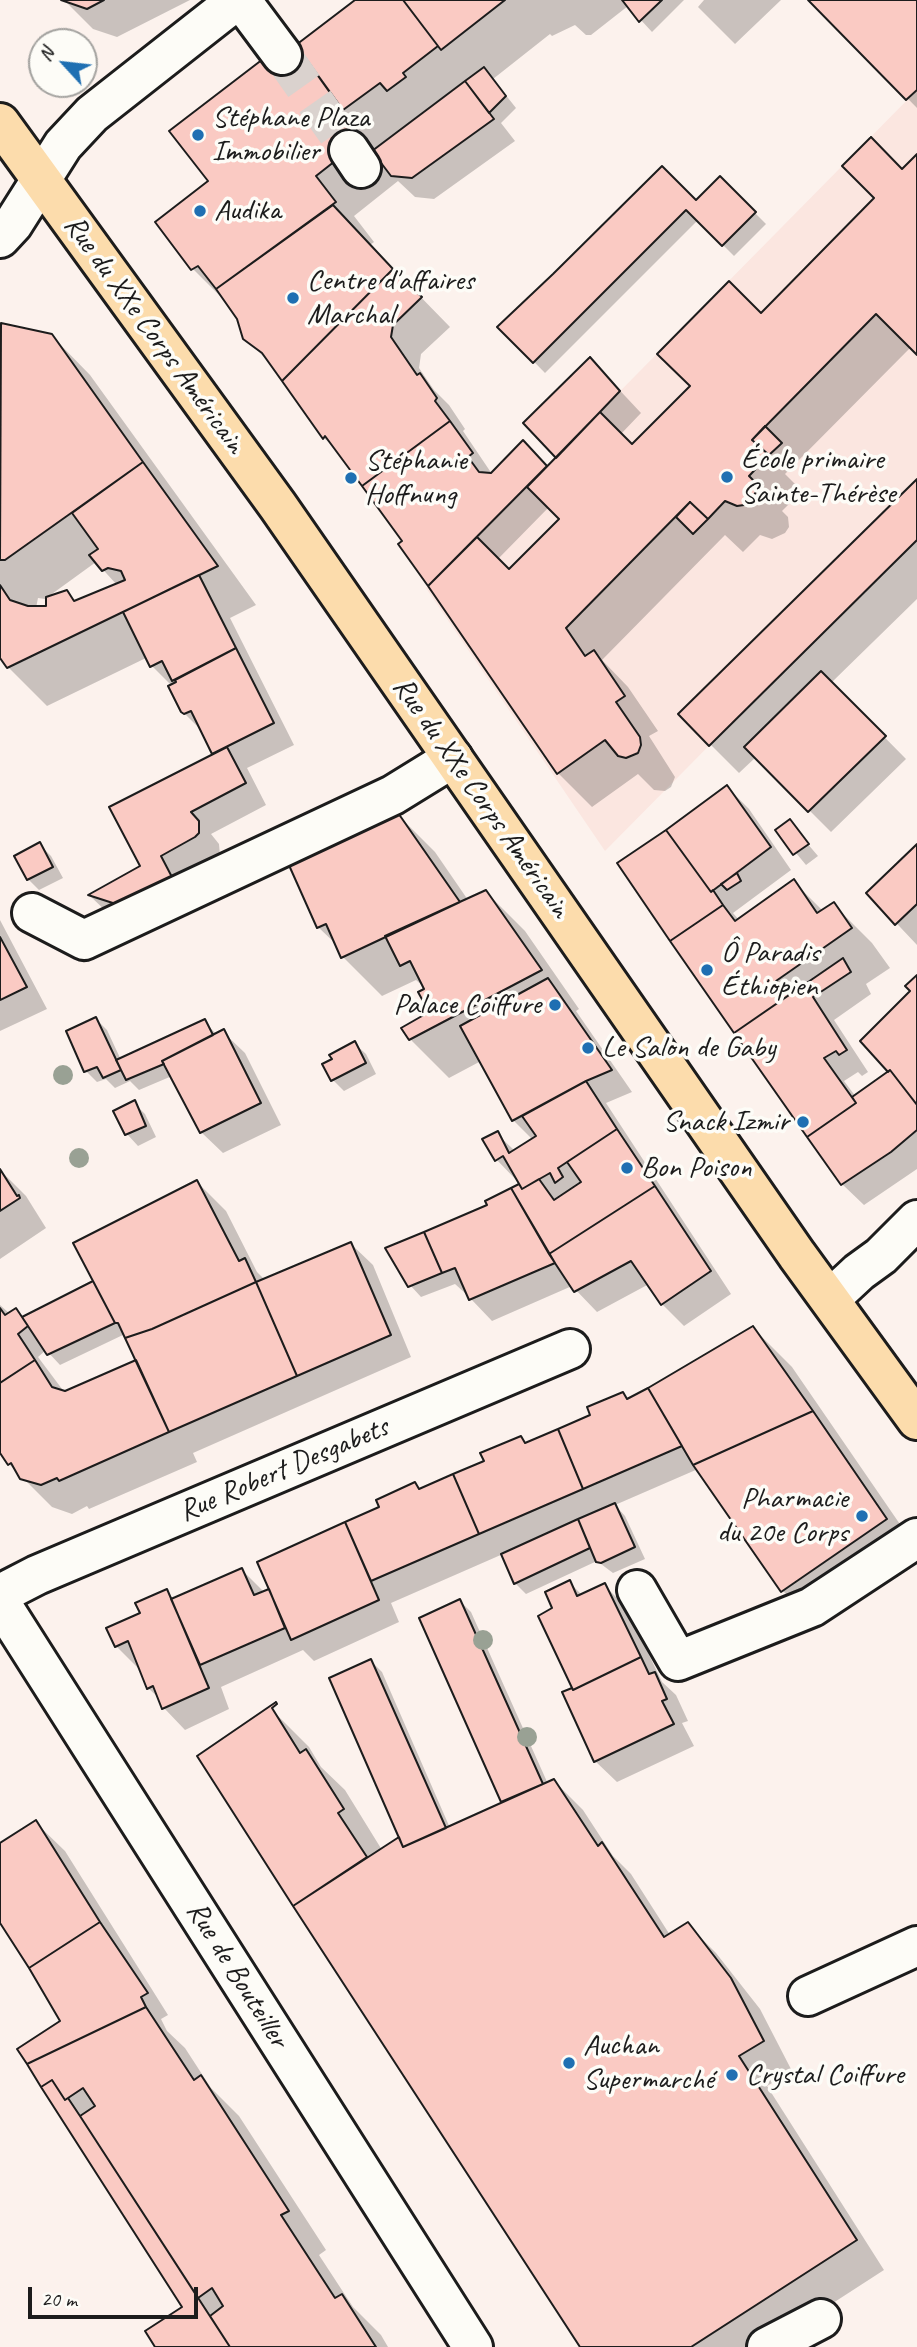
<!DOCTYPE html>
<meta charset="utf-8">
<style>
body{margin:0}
#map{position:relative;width:917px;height:2347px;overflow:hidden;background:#fcf2ed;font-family:Caveat,sans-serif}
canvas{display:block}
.north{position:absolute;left:28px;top:28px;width:70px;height:70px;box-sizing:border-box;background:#fdfcf7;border:2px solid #a3a29f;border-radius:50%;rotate:297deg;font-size:19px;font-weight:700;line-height:28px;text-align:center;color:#1c1c1c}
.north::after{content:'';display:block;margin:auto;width:24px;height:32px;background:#1f6fb2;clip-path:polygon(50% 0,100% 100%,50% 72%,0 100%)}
.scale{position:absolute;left:28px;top:2287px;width:170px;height:32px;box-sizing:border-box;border:4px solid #1c1c1c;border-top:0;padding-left:9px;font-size:21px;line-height:24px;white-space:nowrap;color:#1c1c1c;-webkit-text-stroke:5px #fdfcf7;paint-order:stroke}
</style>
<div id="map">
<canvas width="917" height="2347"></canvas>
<div class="north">N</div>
<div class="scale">20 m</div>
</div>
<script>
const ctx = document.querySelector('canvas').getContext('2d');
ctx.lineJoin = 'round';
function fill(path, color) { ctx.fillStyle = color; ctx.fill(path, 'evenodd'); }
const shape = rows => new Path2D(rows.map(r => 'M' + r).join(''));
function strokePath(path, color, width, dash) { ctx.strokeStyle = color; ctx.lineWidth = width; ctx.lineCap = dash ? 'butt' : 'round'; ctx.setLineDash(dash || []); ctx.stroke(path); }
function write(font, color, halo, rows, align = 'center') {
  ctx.font = font + ' Caveat,sans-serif'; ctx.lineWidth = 7; ctx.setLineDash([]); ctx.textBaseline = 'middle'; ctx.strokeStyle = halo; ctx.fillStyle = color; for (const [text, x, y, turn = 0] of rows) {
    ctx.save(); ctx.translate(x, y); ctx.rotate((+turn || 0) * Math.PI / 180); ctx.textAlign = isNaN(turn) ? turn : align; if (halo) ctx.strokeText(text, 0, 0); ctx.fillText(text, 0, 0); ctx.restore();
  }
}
const built = shape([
 [917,90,917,540,767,687,605,851,426,588]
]);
const shadow = shape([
 [64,0,190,0,117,37,93,29],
 [357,0,684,0,652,32,628,6,591,35,586,35,575,25,552,36,550,34,493,79,516,108,501,123,515,141,434,199,415,197,398,181,354,216,374,242,370,245,450,327,421,354,419,368,434,390,449,405,465,429,463,431,492,474,523,443,548,468,558,457,611,381,641,413,620,435,632,446,917,156,917,353,911,347,785,474,802,491,782,511,788,517,789,527,785,533,772,539,760,535,743,552,725,535,602,660,628,687,658,731,649,736,675,777,671,787,665,791,654,790,638,774,592,807,558,773,400,544,404,541,339,452,324,438,274,367,245,338,238,318,229,305,193,269,210,182,269,67],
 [549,507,562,519,509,572,497,560],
 [704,0,781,0,735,44,698,7],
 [811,0,917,0,917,108],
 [720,178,766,224,734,256,698,220,545,373,500,327,696,203],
 [0,325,51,335,90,375,256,605,230,618,294,745,247,768,266,805,211,834,219,844,220,855,217,859,110,915,89,895,143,867,214,755,202,731,182,711,172,686,152,666,148,657,47,706,8,667,0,655],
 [96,562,117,585,76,602,66,592,47,608,36,608,38,598,45,599],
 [917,482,917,599,831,683,906,759,831,832,756,757,739,773,680,714],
 [727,787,749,809,791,870,733,913,739,920,794,882,823,911,833,904,872,943,890,968,866,984,871,994,834,1020,868,1072,862,1076,858,1072,844,1081,856,1097,891,1072,917,977,917,1169,864,1205,842,1184,620,864],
 [396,813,435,852,468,900,486,892,525,931,579,1009,576,1011,632,1092,606,1103,731,1294,684,1326,662,1304,649,1284,597,1312,572,1286,492,1321,471,1299,468,1293,466,1294,455,1284,421,1297,410,1285,489,1206,487,1202,521,1185,496,1159,497,1134,515,1151,533,1140,513,1120,481,1061,449,1078,410,1039,431,1013,426,989,416,980,382,996,343,957,338,946,318,927],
 [789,822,818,856,806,865,777,830],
 [40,845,51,856,63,878,39,890,28,879],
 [917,847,917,945,868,893],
 [0,920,47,1009,0,1031],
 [96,1019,107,1030,121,1060,204,1021,217,1035,223,1032,245,1053,281,1125,223,1153,201,1132,172,1076,139,1090,130,1081,115,1088,106,1079,97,1082,86,1071],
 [354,1043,366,1054,376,1074,344,1091,333,1080],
 [134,1103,145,1114,156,1137,138,1146,127,1134,116,1111],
 [0,1170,26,1196,46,1228,0,1259],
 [197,1182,226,1211,257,1272,266,1281,351,1244,373,1265,411,1357,193,1453,197,1462,89,1509,87,1506,72,1514,52,1507,9,1464,0,1450,0,1305,10,1314,16,1311,23,1318,95,1281],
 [125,1334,138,1361,65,1393,38,1357,46,1350,60,1365],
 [753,1328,792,1367,917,1549,817,1625,783,1591,698,1469,615,1505,625,1516,645,1559,613,1573,597,1561,526,1594,515,1583,503,1554,391,1603,399,1622,314,1661,303,1650,221,1687,229,1709,185,1730,164,1708,160,1699,148,1688,140,1667,138,1668,116,1646,108,1628,142,1614,166,1592,175,1600,242,1570,265,1593,271,1590,259,1563,381,1507,415,1484,421,1490,486,1462,521,1438,527,1444,592,1416,623,1394,629,1400],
 [569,1582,583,1596,605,1586,626,1607,662,1682,676,1695,688,1721,682,1723,694,1746,617,1782,595,1761,565,1693,574,1689,554,1609],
 [460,1601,471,1612,548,1784,554,1781,583,1810,613,1856,631,1874,670,1935,687,1924,716,1953,760,2009,792,2071,767,2086,884,2270,765,2347,582,2347,199,1756,270,1708,309,1747,321,1767,345,1790,382,1850,401,1837,371,1661,382,1672,450,1828,504,1803],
 [35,1822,65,1851,168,2015,161,2019,167,2031,185,2048,211,2088,239,2116,326,2250,319,2255,353,2307,381,2335,388,2347,157,2347,185,2308,20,2050,63,2022,0,1922,0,1845]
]);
const building = shape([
 [61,0,104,0,87,9,61,0],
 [355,0,403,0,438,46,403,73,406,77,387,91,380,83,343,110,296,45,355,0],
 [403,0,505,0,441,50,403,0],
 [622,0,662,0,639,22,622,0],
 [808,0,917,0,917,90,906,100,808,0],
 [296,45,363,139,316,176,336,202,216,289,198,266,191,270,155,222,208,181,169,131,263,59,296,45],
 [484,67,506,96,489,113,465,81,484,67],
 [465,81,494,119,412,178,391,176,372,151,465,81],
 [871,137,902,169,917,154,917,355,876,314,752,440,769,455,749,476,754,481,756,492,751,499,744,505,737,506,725,501,708,519,690,502,566,628,585,656,594,650,625,696,616,702,640,737,641,745,638,753,626,758,618,756,605,740,557,774,428,586,477,537,509,569,559,519,527,487,600,412,632,444,690,386,657,354,729,281,761,313,874,198,842,166,871,137],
 [662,166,696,200,720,176,756,212,722,246,686,210,533,363,497,327,553,274,662,166],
 [333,205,393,269,282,381,262,353,243,339,237,319,216,289,333,205],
 [393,269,422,297,393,325,391,337,417,375,420,373,437,398,435,401,450,421,362,486,325,436,323,439,282,381,393,269],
 [1,323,52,334,143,462,5,560,0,560,1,323],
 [590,357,620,391,556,458,523,423,590,357],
 [450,421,473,453,468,457,479,472,491,473,523,440,547,466,428,586,398,544,402,541,362,486,450,421],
 [765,426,782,443,769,455,752,440,765,426],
 [143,462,218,566,7,668,0,658,0,585,10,600,28,606,46,606,46,597,67,590,74,601,125,580,121,571,108,568,102,571,89,555,98,549,72,513,143,462],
 [917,479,917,540,709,746,678,714,917,479],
 [690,502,708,519,693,534,676,517,690,502],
 [199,575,236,648,172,681,162,661,150,667,123,612,199,575],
 [236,648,274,723,212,754,191,711,184,714,181,712,168,686,176,682,175,680,236,648],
 [821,671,886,736,808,812,744,747,821,671],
 [227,747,246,783,191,812,199,821,199,833,195,837,161,856,173,879,119,905,88,895,140,866,109,807,227,747],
 [727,785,771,847,711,892,666,830,727,785],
 [396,810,460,902,341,958,326,924,317,928,288,863,396,810],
 [790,819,809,844,793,855,775,830,790,819],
 [666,830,711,892,713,890,723,905,670,941,617,863,666,830],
 [40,842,53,867,27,880,14,856,40,842],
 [917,844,917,904,895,925,866,893,917,844],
 [737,873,741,881,727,890,721,884,737,873],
 [794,879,817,913,834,902,852,928,776,981,789,995,734,1033,670,941,723,905,735,921,794,879],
 [486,890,542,970,409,1040,401,1028,429,1012,418,992,424,989,410,961,400,966,385,936,486,890],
 [0,937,27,987,0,1000,0,937],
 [843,958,851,972,813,997,847,1050,839,1055,836,1051,824,1058,856,1103,807,1137,734,1033,843,958],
 [917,975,917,1105,890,1070,888,1072,860,1041,910,991,905,986,917,975],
 [548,978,612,1070,586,1081,512,1121,460,1026,548,978],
 [96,1017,121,1070,103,1078,97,1067,84,1072,66,1031,96,1017],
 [205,1019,213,1035,162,1061,164,1064,126,1080,116,1060,205,1019],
 [224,1029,261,1103,200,1133,162,1061,224,1029],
 [355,1041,366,1063,331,1081,322,1064,332,1059,329,1055,355,1041],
 [890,1070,917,1105,917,1130,891,1152,841,1185,807,1137,856,1103,852,1097,890,1070],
 [586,1081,617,1129,558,1168,563,1177,555,1183,550,1173,522,1189,503,1156,495,1161,482,1139,498,1131,509,1153,536,1136,522,1116,586,1081],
 [135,1100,146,1126,125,1135,113,1111,135,1100],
 [617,1129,655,1186,549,1254,511,1188,519,1184,522,1189,539,1179,554,1200,581,1182,567,1162,617,1129],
 [0,1169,17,1196,19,1195,20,1198,0,1211,0,1169],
 [197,1180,239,1261,245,1258,256,1282,152,1329,125,1338,118,1323,115,1323,73,1243,197,1180],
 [655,1186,711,1271,661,1305,631,1261,574,1292,549,1254,655,1186],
 [511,1188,555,1263,469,1300,455,1268,442,1273,424,1232,487,1205,485,1201,511,1188],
 [424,1232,442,1273,408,1287,385,1248,424,1232],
 [351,1242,391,1335,297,1376,256,1282,351,1242],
 [93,1281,115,1323,47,1355,22,1317,93,1281],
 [256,1282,297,1376,169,1432,125,1338,152,1329,256,1282],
 [0,1308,5,1315,16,1308,28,1326,18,1334,35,1360,0,1383,0,1308],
 [753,1326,813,1411,693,1465,648,1388,753,1326],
 [35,1360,52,1387,65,1391,136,1360,169,1432,59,1481,57,1478,41,1485,20,1479,11,1463,8,1465,0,1453,0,1383,35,1360],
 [648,1388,682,1446,583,1489,558,1429,590,1415,587,1407,623,1392,627,1399,648,1388],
 [813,1411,887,1519,781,1592,693,1465,813,1411],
 [558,1429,583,1489,479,1534,453,1474,484,1461,480,1453,521,1436,525,1443,558,1429],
 [453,1474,479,1534,371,1581,345,1522,379,1507,376,1500,415,1482,419,1489,453,1474],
 [615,1503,635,1547,601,1563,596,1562,578,1519,615,1503],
 [578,1519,590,1548,514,1584,501,1554,578,1519],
 [345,1522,379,1600,291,1640,257,1562,345,1522],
 [242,1568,254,1595,269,1589,285,1628,200,1665,171,1599,242,1568],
 [570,1580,577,1596,605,1583,641,1657,573,1690,538,1616,552,1608,545,1592,570,1580],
 [167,1589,209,1688,162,1709,153,1686,147,1689,128,1641,115,1647,106,1628,140,1613,135,1603,167,1589],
 [460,1599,543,1784,501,1802,419,1618,460,1599],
 [641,1657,649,1674,655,1672,667,1699,662,1701,674,1724,594,1762,562,1692,572,1688,573,1690,641,1657],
 [371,1659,446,1828,403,1847,329,1678,371,1659],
 [276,1702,277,1704,272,1708,300,1753,306,1749,344,1809,338,1813,367,1857,293,1906,197,1756,276,1702],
 [554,1779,598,1846,602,1842,664,1937,688,1922,731,1978,764,2041,739,2056,857,2240,691,2347,580,2347,293,1906,399,1837,403,1847,554,1779],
 [36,1820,100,1922,29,1968,0,1923,0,1843,36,1820],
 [100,1922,148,1993,141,1997,146,2007,27,2064,17,2049,60,2021,29,1968,100,1922],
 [146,2007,194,2080,201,2075,289,2211,281,2215,335,2298,342,2294,376,2347,230,2347,210,2316,223,2306,212,2288,198,2298,80,2116,95,2106,83,2088,65,2100,52,2080,41,2087,27,2064,146,2007],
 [52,2080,65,2100,68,2098,80,2116,230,2347,155,2347,145,2331,182,2307,41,2087,52,2080]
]);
const minorTunnel = shape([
 [282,55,349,150]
]);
const minor = shape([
 [241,0,282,55],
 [349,150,361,168],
 [0,238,13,224,63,145,92,114,237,0],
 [32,913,84,940,393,795,453,758],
 [830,1299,859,1272,881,1256,917,1220],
 [637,1590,678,1661,812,1607,917,1538],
 [0,1594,37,1575,570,1349],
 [0,1602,473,2347],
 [808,1996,917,1946],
 [767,2347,821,2319]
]);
const major = shape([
 [0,123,278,506,797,1255,917,1420]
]);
const trees = [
 [63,1075],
 [79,1158],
 [483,1640],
 [527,1737]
];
const markers = [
 [198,135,7,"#1f6fb2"],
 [200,211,7,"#1f6fb2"],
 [293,298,7,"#1f6fb2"],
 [727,477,7,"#1f6fb2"],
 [351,478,7,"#1f6fb2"],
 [707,970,7,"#1f6fb2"],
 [555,1005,7,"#1f6fb2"],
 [588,1048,7,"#1f6fb2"],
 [803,1122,7,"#1f6fb2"],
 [627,1168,7,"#1f6fb2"],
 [862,1516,7,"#1f6fb2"],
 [569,2063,7,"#1f6fb2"],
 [732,2075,7,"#1f6fb2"]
];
const poiNames = [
 ["Stéphane Plaza",212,118],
 ["Immobilier",212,152],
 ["Audika",214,211],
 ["Centre d'affaires",307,281],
 ["Marchal",307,315],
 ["École primaire",741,460],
 ["Sainte-Thérèse",741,494],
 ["Stéphanie",365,461],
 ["Hoffnung",365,495],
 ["Ô Paradis",721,953],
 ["Éthiopien",721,987],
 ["Palace Coiffure",541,1005,"right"],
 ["Le Salon de Gaby",602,1048],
 ["Snack Izmir",789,1122,"right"],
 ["Bon Poison",641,1168],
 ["Pharmacie",848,1499,"right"],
 ["du 20e Corps",848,1533,"right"],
 ["Auchan",583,2046],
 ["Supermarché",583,2080],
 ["Crystal Coiffure",746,2075]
];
const streetNames = [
 ["Rue du XXe Corps Américain",154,335,54],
 ["Rue du XXe Corps Américain",481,798,55],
 ["Rue Robert Desgabets",284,1470,-23],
 ["Rue de Bouteiller",237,1975,58]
];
fill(built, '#fbe6e0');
fill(shadow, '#0003');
fill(building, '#facac3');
strokePath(building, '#1c1c1c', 2);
strokePath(minorTunnel, '#dad2ce', 38, [38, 19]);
strokePath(minor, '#1c1c1c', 44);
strokePath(major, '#1c1c1c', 44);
strokePath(minor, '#fdfcf7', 38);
strokePath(major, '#fcdcac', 38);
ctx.fillStyle = '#99a194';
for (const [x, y] of trees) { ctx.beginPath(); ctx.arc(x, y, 10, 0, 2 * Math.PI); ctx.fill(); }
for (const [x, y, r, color] of markers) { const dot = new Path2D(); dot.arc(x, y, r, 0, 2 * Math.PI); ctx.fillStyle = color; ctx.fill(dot); strokePath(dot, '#fdfcf7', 2.5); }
write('30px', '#1c1c1c', '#fdfcf7', poiNames, 'left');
write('30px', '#1c1c1c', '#fdfcf7', streetNames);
</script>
